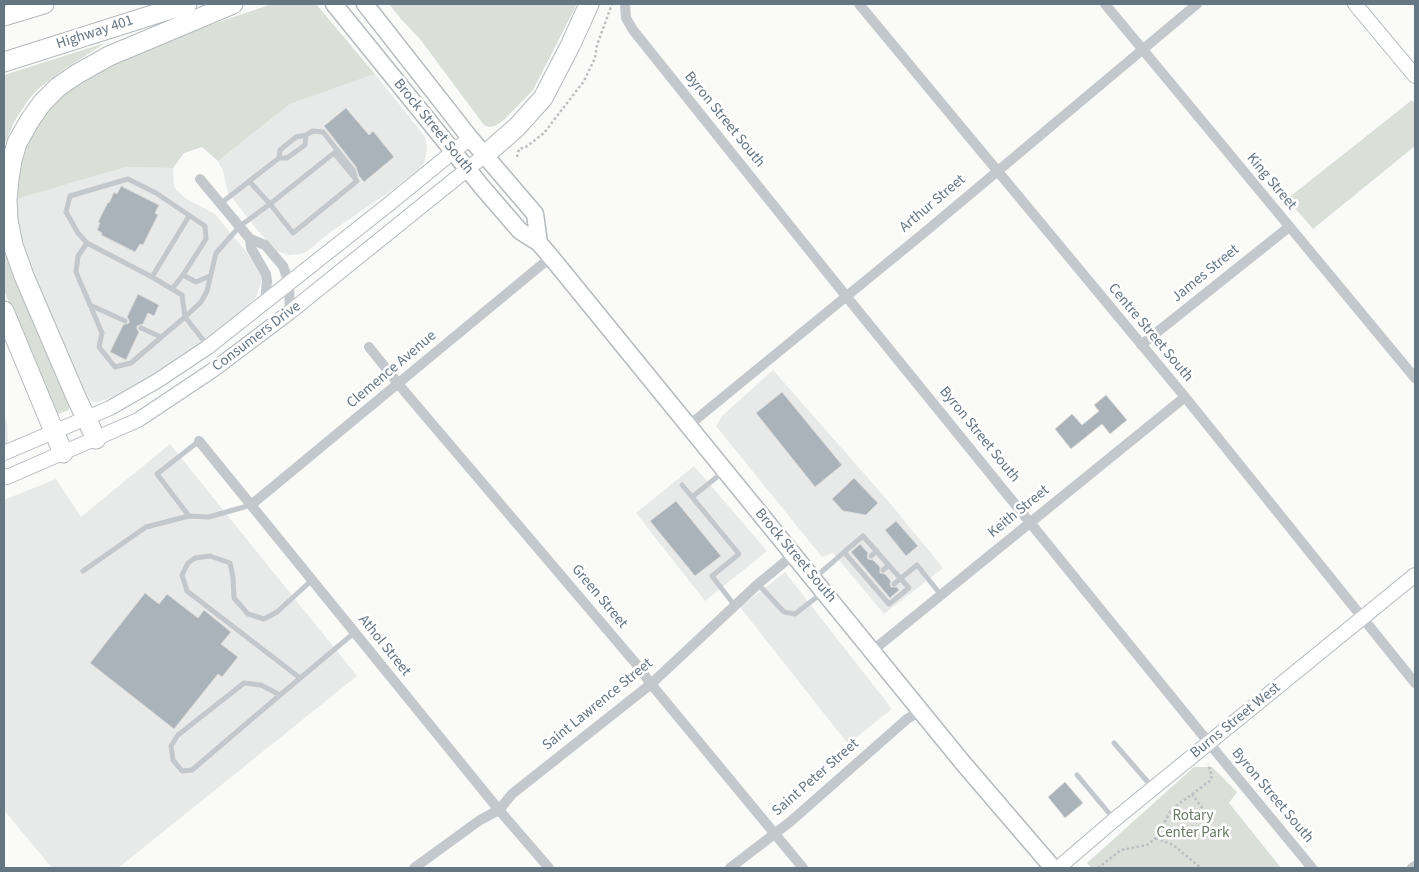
<!DOCTYPE html>
<style>
body{margin:0}
#map{position:relative;width:1419px;height:872px;overflow:hidden;background:#fafaf8;font-family:"Source Sans 3",sans-serif}
canvas{display:block}
.frame{position:absolute;inset:0;border:5px solid #657683;pointer-events:none}
</style>
<div id="map">
<canvas width="1419" height="872"></canvas>
<div class="frame"></div>
</div>
<script>
const ctx = document.querySelector('canvas').getContext('2d');
ctx.lineJoin = 'round';
function fill(path, color) { ctx.fillStyle = color; ctx.fill(path, 'evenodd'); }
const shape = rows => new Path2D(rows.map(r => 'M' + r).join(''));
function strokePath(path, color, width, dash) { ctx.strokeStyle = color; ctx.lineWidth = width; ctx.lineCap = dash ? 'butt' : 'round'; ctx.setLineDash(dash || []); ctx.stroke(path); }
function write(font, color, halo, rows, align = 'center') {
  ctx.font = font + ' "Source Sans 3",sans-serif'; ctx.lineWidth = 5; ctx.setLineDash([]); ctx.textBaseline = 'middle'; ctx.strokeStyle = halo; ctx.fillStyle = color; for (const [text, x, y, turn = 0] of rows) {
    ctx.save(); ctx.translate(x, y); ctx.rotate((+turn || 0) * Math.PI / 180); ctx.textAlign = isNaN(turn) ? turn : align; if (halo) ctx.strokeText(text, 0, 0); ctx.fillText(text, 0, 0); ctx.restore();
  }
}
const built = shape([
 [375,74,425,137,427,148,425,161,420,168,395,188,329,233,308,251,302,254,289,255,277,251,259,232,228,193,223,171,218,161,290,104],
 [126,167,173,168,174,187,185,198,215,214,257,265,261,274,261,284,255,299,217,333,154,375,116,397,97,402,91,401,78,383,20,249,10,201],
 [773,370,889,502,943,568,884,614,833,553,822,557,716,426,723,415],
 [4,414,7,423,8,443,4,445],
 [170,444,357,676,118,868,52,868,4,810,4,500,56,479,81,517],
 [694,466,767,551,705,601,636,513],
 [785,572,892,709,848,744,740,607]
]);
const green = shape([
 [272,4,316,4,375,74,290,104,218,161,202,147,184,153,173,168,126,167,10,201,19,164,35,121,64,91,151,45],
 [389,4,577,4,533,90,504,120,495,126,489,127,484,125,420,39,401,19],
 [105,43,63,70,39,88,29,99,14,122,4,146,4,75],
 [1412,100,1415,104,1415,146,1313,229,1287,199],
 [4,251,69,404,69,410,58,414,4,291],
 [1194,767,1212,767,1237,792,1229,803,1281,868,1092,868,1087,863]
]);
const building = shape([
 [346,108,369,135,373,131,394,157,364,182,359,176,356,167,324,126,346,108],
 [121,186,159,205,155,213,158,215,143,245,140,244,135,252,101,235,102,233,97,230,100,223,98,222,108,202,109,203,114,192,117,194,121,186],
 [138,294,159,305,154,316,148,313,143,324,137,326,137,329,139,332,126,360,110,352,123,325,129,323,129,320,127,317,138,294],
 [782,392,842,465,815,487,756,413,782,392],
 [1106,395,1127,420,1110,434,1102,424,1071,449,1055,429,1072,414,1082,425,1099,411,1094,405,1106,395],
 [854,478,878,503,866,515,843,511,832,499,854,478],
 [676,501,721,556,695,576,650,521,676,501],
 [896,521,918,546,906,556,885,530,896,521],
 [860,544,868,553,867,556,868,559,873,560,880,567,880,573,885,574,891,581,890,584,891,587,897,587,899,590,890,598,851,552,860,544],
 [145,593,159,604,167,594,198,618,204,610,231,632,221,644,238,657,222,677,218,674,174,729,90,663,145,593],
 [1065,782,1083,803,1065,818,1048,797,1065,782]
]);
const path = shape([
 [517,157,519,149,526,147,544,133,584,81,595,58,597,45,612,4],
 [1192,794,1203,809],
 [1156,838,1173,845,1201,868],
 [1098,868,1121,850,1147,845,1156,838,1170,812,1176,806,1210,781,1212,776,1208,764]
]);
const lane = shape([
 [279,158,280,150,296,137,306,135,313,131,323,132,353,170,355,176],
 [220,204,279,158,287,158,305,145,306,135],
 [87,243,78,256,76,272,102,333,99,347,115,367,131,363,185,317,201,302,207,291,216,253,240,226,270,204,334,153,357,181,293,233,270,204,249,181],
 [183,275,196,282,210,276],
 [152,277,189,216],
 [172,289,183,275,206,239,205,226,156,193,128,179,70,196,66,212,78,233,87,243,152,277,182,295,185,317,208,346],
 [90,305,125,321],
 [141,328,161,337],
 [722,473,692,497,739,554,712,576,735,606],
 [682,485,692,497],
 [189,516,157,474,199,441],
 [871,556,877,551],
 [883,570,889,565],
 [83,571,146,527,189,516,209,517,251,505],
 [814,578,833,562,844,552,863,536,909,588,889,604,844,552],
 [758,584,784,612,795,614,822,593],
 [894,584,917,565,941,595],
 [300,678,187,591,182,575,188,563,195,558,210,556,230,563,233,577,234,598,248,614,264,619,277,612,312,580],
 [280,695,261,685,244,683,178,735,171,746,173,760,182,771,192,770,280,695,354,633],
 [1114,743,1153,788],
 [1077,775,1114,819]
]);
const street = shape([
 [625,4,626,18,633,30,846,296,1222,759,1312,868],
 [859,4,1185,397,1415,683],
 [1105,4,1415,378],
 [200,179,250,239,265,245,283,266,289,283,290,312],
 [250,239,251,248,266,274,267,281,265,302],
 [1141,345,1289,227],
 [369,347,405,392,638,666,651,684,803,868],
 [688,426,925,232,1197,4],
 [199,441,499,810,549,868],
 [251,505,551,257],
 [872,651,1185,397],
 [414,868,480,820,499,810,512,794,651,684,758,584,793,555],
 [730,868,790,822,907,719,922,710],
 [1412,868,1415,866]
]);
const secondary = shape([
 [1355,4,1415,76],
 [4,453,110,408,157,381,208,347,384,208,470,138],
 [4,476,7,477,138,420,213,370,290,312,485,155],
 [1058,868,1114,820,1415,575]
]);
const primary = shape([
 [334,4,482,187,520,231,539,243,551,257,963,763,1053,868],
 [365,4,470,138,535,214,539,243]
]);
const highway = shape([
 [4,16,44,4],
 [4,62,187,4],
 [485,155,517,127,543,98,571,44,589,4],
 [4,311,63,453],
 [96,439,76,397,24,276,13,245,8,220,7,200,9,179,12,160,17,143,30,120,42,103,58,87,77,74,109,56,233,4]
]);
const streetNames = [
 ["Highway 401",95,33,-18],
 ["Byron Street South",724,120,51],
 ["Brock Street South",433,127,51],
 ["King Street",1271,182,50],
 ["Arthur Street",933,204,-40],
 ["James Street",1206,274,-39],
 ["Centre Street South",1150,333,50],
 ["Consumers Drive",257,337,-37],
 ["Clemence Avenue",392,370,-40],
 ["Byron Street South",979,435,51],
 ["Keith Street",1019,512,-39],
 ["Brock Street South",795,556,50],
 ["Green Street",599,597,50],
 ["Athol Street",384,646,51],
 ["Saint Lawrence Street",598,705,-39],
 ["Burns Street West",1236,721,-39],
 ["Saint Peter Street",816,778,-41],
 ["Byron Street South",1272,796,50]
];
const parkNames = [
 ["Rotary",1193,817],
 ["Center Park",1193,834]
];
fill(built, '#e8e9e9');
fill(green, '#dadfd7');
fill(building, '#aab3b9');
strokePath(building, '#dcdcda', 1);
strokePath(secondary, '#b3babf', 16);
strokePath(primary, '#b5babe', 19);
strokePath(highway, '#b4b9bd', 21);
strokePath(path, '#bbbfc2', 2.5, [2.5, 2.5]);
strokePath(lane, '#c3c8cc', 5);
strokePath(street, '#c3c8cc', 10);
strokePath(secondary, '#fff', 14);
strokePath(primary, '#fff', 16);
strokePath(highway, '#fff', 19);
write('15px', '#657683', '#fff', streetNames);
write('15px', '#687a64', '#fff', parkNames);
</script>
